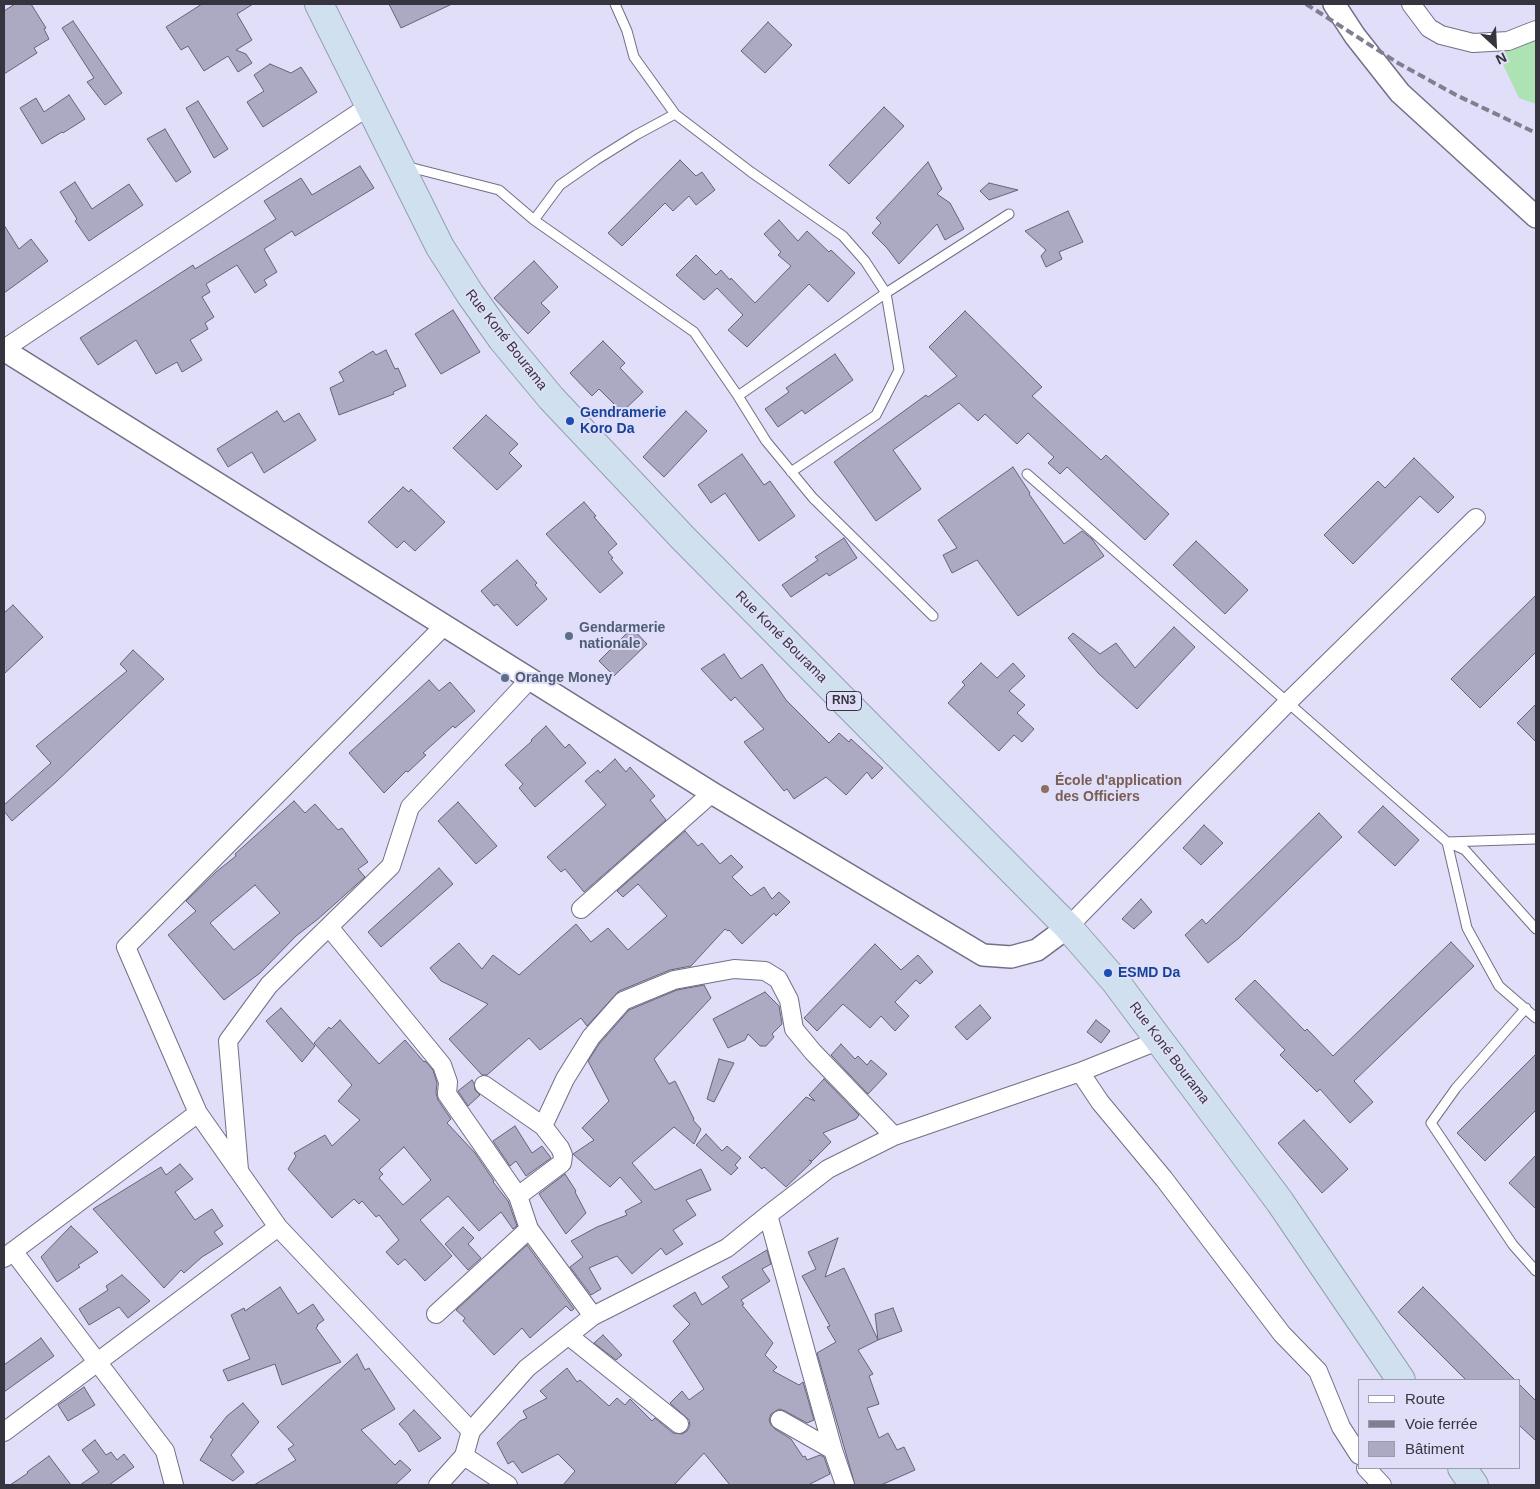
<!DOCTYPE html>
<meta charset="utf-8">
<style>
body{margin:0}
#map{position:relative;width:1540px;height:1489px;overflow:hidden;background:#e0def8;font-family:Helvetica,sans-serif}
canvas{display:block}
.frame{position:absolute;inset:0;border:5px solid #36353f;pointer-events:none}
.legend{position:absolute;left:1358px;top:1379px;width:162px;height:90px;box-sizing:border-box;background:#e0def8;border:1px solid #9c9aae;margin:0;padding:6px 9px;list-style:none;font-size:15px;color:#36353f}
.legend li{display:flex;align-items:center;gap:10px;height:25px}
.legend b{width:25px;border:1px solid #9c9aae}
.north{position:absolute;left:1470px;top:20px;width:50px;height:50px;-webkit-text-stroke:4px #e0def8;paint-order:stroke;rotate:155deg;font-size:14px;font-weight:700;line-height:20px;text-align:center;color:#36353f}
.north::after{content:'';display:block;margin:auto;width:18px;height:22px;background:#36353f;clip-path:polygon(50% 0,100% 100%,50% 72%,0 100%)}
</style>
<div id="map">
<canvas width="1540" height="1489"></canvas>
<div class="frame"></div>
<ul class="legend">
<li><b style="height:6px;background:#fff"></b>Route</li>
<li><b style="height:6px;background:#807e8f"></b>Voie ferrée</li>
<li><b style="height:14px;background:#aca9c2"></b>Bâtiment</li>
</ul>
<div class="north">N</div>
</div>
<script>
const ctx = document.querySelector('canvas').getContext('2d');
ctx.lineJoin = 'round';
function fill(path, color) { ctx.fillStyle = color; ctx.fill(path, 'evenodd'); }
const shape = rows => new Path2D(rows.map(r => 'M' + r).join(''));
function strokePath(path, color, width, dash) { ctx.strokeStyle = color; ctx.lineWidth = width; ctx.lineCap = dash ? 'butt' : 'round'; ctx.setLineDash(dash || []); ctx.stroke(path); }
function write(font, color, halo, rows, align = 'center') {
  ctx.font = font + ' Helvetica,sans-serif'; ctx.lineWidth = 4; ctx.setLineDash([]); ctx.textBaseline = 'middle'; ctx.strokeStyle = halo; ctx.fillStyle = color; for (const [text, x, y, turn = 0] of rows) {
    ctx.save(); ctx.translate(x, y); ctx.rotate((+turn || 0) * Math.PI / 180); ctx.textAlign = isNaN(turn) ? turn : align; if (halo) ctx.strokeText(text, 0, 0); ctx.fillText(text, 0, 0); ctx.restore();
  }
}
const green = shape([
 [1536,40,1536,104,1519,98,1497,52]
]);
const building = shape([
 [15,4,31,4,46,28,44,29,49,39,34,48,37,53,4,74,4,11,15,4],
 [202,4,253,4,237,14,252,40,236,50,246,54,252,63,238,72,228,56,204,71,188,46,181,50,166,27,202,4],
 [389,4,452,4,401,28,389,4],
 [73,21,122,93,105,105,87,82,94,78,62,28,73,21],
 [768,22,792,45,765,73,741,51,768,22],
 [270,64,291,73,301,67,317,92,263,127,247,102,264,91,254,75,270,64],
 [69,95,85,119,63,133,62,132,42,144,20,108,36,98,44,112,69,95],
 [198,101,228,149,214,158,186,108,198,101],
 [884,107,904,126,849,184,829,165,884,107],
 [165,129,191,172,176,182,147,139,165,129],
 [680,160,696,176,702,172,715,190,696,205,689,196,673,211,665,203,622,246,608,233,680,160],
 [928,162,942,189,937,194,950,203,964,229,945,240,937,224,899,264,887,248,872,233,881,223,876,218,928,162],
 [360,166,374,188,295,236,292,231,264,249,277,272,264,280,267,285,255,293,237,265,206,284,210,292,202,297,214,317,205,323,208,329,190,340,202,360,182,372,177,362,156,374,136,340,98,365,80,338,193,265,195,269,276,219,264,201,301,178,312,195,360,166],
 [75,182,92,209,129,184,143,205,89,241,75,221,77,219,60,192,75,182],
 [989,183,1018,190,989,200,980,191,989,183],
 [1068,211,1083,242,1059,252,1062,259,1046,267,1041,256,1046,250,1025,231,1068,211],
 [779,220,798,241,807,231,829,252,831,250,855,273,828,302,809,284,747,347,728,330,743,315,717,288,704,300,676,275,696,255,716,275,721,270,730,280,731,278,755,303,791,266,778,255,781,252,764,234,779,220],
 [4,225,19,249,31,239,48,261,4,293,4,225],
 [534,261,558,287,541,303,550,312,528,334,494,298,534,261],
 [453,310,480,352,441,374,415,334,453,310],
 [965,311,1042,387,1032,396,1101,460,1106,455,1169,514,1145,540,1067,467,1060,474,1048,463,1054,457,1028,433,1017,444,985,414,978,421,959,403,893,450,921,489,876,521,834,462,926,395,928,397,957,376,929,347,965,311],
 [603,341,625,363,620,368,643,392,622,412,599,389,592,396,570,373,603,341],
 [386,350,395,369,398,368,406,386,393,392,394,394,339,415,330,388,344,381,339,372,373,351,376,355,386,350],
 [835,354,853,380,805,414,802,410,778,427,765,409,789,392,786,388,835,354],
 [277,411,284,422,299,413,316,440,264,473,252,452,228,467,217,449,277,411],
 [686,411,707,431,664,477,643,457,686,411],
 [486,415,518,444,509,453,522,466,497,490,453,448,486,415],
 [742,454,764,485,770,481,795,516,759,541,725,493,711,503,698,485,742,454],
 [1414,458,1454,497,1438,513,1420,496,1353,564,1324,535,1378,481,1385,488,1414,458],
 [1013,467,1030,493,1029,494,1064,544,1082,531,1092,539,1104,556,1018,616,977,560,952,573,943,555,957,548,938,520,1013,467],
 [403,487,409,492,411,489,445,522,415,551,404,541,397,548,368,522,403,487],
 [584,502,596,516,594,517,617,544,608,552,613,558,611,559,623,573,600,593,546,534,584,502],
 [844,538,857,558,829,576,827,573,791,597,782,585,818,560,815,557,844,538],
 [1196,541,1248,590,1225,614,1173,565,1196,541],
 [517,560,537,583,535,585,547,599,517,626,497,604,494,606,481,591,517,560],
 [1536,595,1536,652,1480,708,1451,679,1536,595],
 [13,605,43,637,4,674,4,613,13,605],
 [1174,627,1195,647,1137,709,1098,673,1068,638,1073,633,1100,654,1116,643,1135,668,1174,627],
 [632,628,647,644,614,676,599,661,632,628],
 [133,650,164,679,56,782,12,821,4,811,4,805,51,763,36,746,127,671,120,664,133,650],
 [724,654,741,679,762,664,786,700,829,743,839,733,849,742,851,739,883,768,872,779,867,772,846,795,826,777,794,799,787,789,784,791,744,742,764,729,735,697,731,701,701,669,724,654],
 [981,663,997,678,1013,663,1025,676,1009,691,1025,705,1017,713,1034,729,1022,742,1014,735,999,751,948,703,965,685,962,682,981,663],
 [429,680,439,691,450,682,475,711,455,728,453,726,423,753,426,755,408,772,406,771,384,793,349,753,429,680],
 [1536,704,1536,742,1517,723,1536,704],
 [546,726,565,748,569,744,586,763,535,807,519,788,523,784,505,765,532,741,531,740,546,726],
 [615,759,626,772,630,767,655,796,650,800,666,820,584,892,565,869,561,872,547,857,606,805,585,781,598,770,600,773,615,759],
 [294,801,305,813,315,804,338,830,342,828,368,862,358,869,365,877,318,919,296,936,260,973,224,1000,168,935,196,911,186,901,216,872,236,856,235,854,294,801],
 [255,885,280,913,234,950,210,923,255,885],
 [458,802,497,846,476,864,438,821,458,802],
 [1383,806,1419,840,1395,866,1358,832,1383,806],
 [1319,813,1342,837,1239,938,1208,963,1185,935,1202,919,1206,924,1319,813],
 [1204,825,1223,843,1201,865,1183,848,1204,825],
 [685,831,698,846,702,843,720,864,731,855,743,867,732,877,751,896,764,887,772,899,779,892,790,902,776,916,774,913,742,944,729,930,728,931,725,929,691,966,670,970,619,991,587,1026,581,1018,540,1050,529,1038,487,1075,482,1075,449,1039,488,1004,441,981,430,968,459,943,482,969,493,955,519,975,576,924,591,942,608,928,628,950,667,916,638,884,623,897,617,891,685,831],
 [439,868,453,884,381,947,368,932,439,868],
 [1141,899,1152,912,1134,929,1122,919,1141,899],
 [1451,942,1474,966,1354,1081,1373,1102,1350,1123,1320,1089,1317,1092,1280,1055,1285,1050,1235,999,1255,980,1305,1031,1307,1029,1333,1056,1451,942],
 [875,944,901,970,918,955,933,972,920,984,916,980,895,1002,909,1016,895,1031,881,1016,870,1028,843,1004,817,1031,804,1018,875,944],
 [704,985,711,998,654,1059,669,1084,675,1081,694,1119,693,1120,701,1129,694,1144,674,1127,632,1163,655,1190,701,1169,711,1190,686,1200,696,1215,673,1230,683,1244,666,1255,661,1248,632,1274,617,1256,589,1268,601,1289,591,1295,570,1267,583,1257,571,1241,597,1227,627,1215,625,1211,642,1202,620,1177,610,1187,573,1154,594,1140,582,1128,609,1101,588,1061,599,1044,629,1010,677,990,704,985],
 [765,992,779,1006,782,1024,772,1034,774,1037,766,1046,760,1046,748,1034,745,1040,728,1048,713,1019,765,992],
 [980,1005,991,1018,967,1040,955,1027,980,1005],
 [281,1008,315,1046,302,1062,266,1021,281,1008],
 [340,1020,379,1064,405,1040,424,1062,425,1061,433,1070,437,1083,436,1093,438,1100,451,1119,447,1123,475,1153,494,1181,493,1182,508,1201,517,1226,513,1229,501,1212,479,1231,448,1196,420,1220,452,1256,425,1281,405,1259,398,1265,386,1252,399,1240,379,1215,376,1217,362,1201,359,1204,354,1199,332,1218,288,1169,296,1156,294,1153,325,1135,332,1146,360,1120,338,1101,352,1085,314,1043,329,1027,331,1029,340,1020],
 [404,1147,431,1180,403,1205,379,1178,383,1174,379,1170,404,1147],
 [1096,1020,1110,1031,1101,1043,1087,1032,1096,1020],
 [841,1044,855,1059,858,1056,867,1065,871,1060,887,1074,868,1094,831,1055,841,1044],
 [1536,1054,1536,1110,1485,1161,1457,1133,1536,1054],
 [719,1059,734,1063,714,1102,707,1099,719,1059],
 [824,1079,859,1115,856,1119,823,1133,831,1142,812,1161,809,1160,812,1162,786,1187,764,1167,762,1169,749,1157,806,1097,815,1101,809,1095,824,1079],
 [472,1080,474,1083,475,1090,480,1095,468,1106,458,1091,472,1080],
 [1304,1120,1348,1169,1322,1193,1278,1143,1304,1120],
 [515,1126,532,1153,542,1146,551,1158,526,1176,516,1161,510,1166,493,1141,515,1126],
 [706,1134,722,1151,727,1146,741,1158,735,1165,738,1168,731,1175,696,1145,706,1134],
 [1536,1155,1536,1209,1509,1183,1536,1155],
 [180,1164,193,1179,175,1192,195,1220,212,1209,223,1226,214,1232,223,1244,202,1257,184,1273,181,1270,164,1288,93,1209,161,1167,166,1175,180,1164],
 [565,1174,576,1191,575,1192,586,1213,566,1234,539,1194,565,1174],
 [71,1226,98,1252,78,1265,80,1267,57,1282,41,1257,71,1226],
 [463,1227,474,1238,468,1244,481,1258,468,1270,445,1244,463,1227],
 [838,1238,825,1277,844,1268,878,1340,858,1350,873,1374,869,1376,879,1404,867,1408,879,1438,888,1433,897,1450,904,1447,915,1470,881,1485,855,1485,817,1353,836,1342,827,1327,830,1326,802,1276,816,1269,808,1252,838,1238],
 [527,1245,574,1309,571,1311,566,1306,530,1338,522,1328,494,1355,463,1321,465,1318,456,1310,527,1245],
 [767,1250,771,1264,762,1269,770,1281,741,1300,744,1304,742,1305,773,1343,765,1355,777,1367,773,1371,799,1385,803,1382,814,1420,807,1423,785,1411,779,1409,771,1414,769,1420,771,1425,775,1429,791,1439,803,1457,805,1456,807,1460,820,1455,824,1457,830,1474,808,1485,730,1485,704,1453,674,1485,563,1485,575,1471,558,1454,522,1473,513,1461,508,1464,497,1443,520,1421,527,1418,523,1411,547,1398,540,1391,567,1368,577,1382,580,1380,609,1406,617,1398,625,1405,630,1399,652,1421,655,1418,673,1433,682,1434,687,1431,690,1425,689,1420,670,1403,682,1391,689,1400,704,1389,673,1341,690,1324,673,1306,695,1292,702,1305,729,1287,722,1277,767,1250],
 [122,1275,150,1301,128,1318,119,1307,89,1325,79,1309,108,1290,106,1286,122,1275],
 [280,1287,298,1314,313,1304,324,1320,317,1325,318,1326,316,1328,341,1362,282,1385,275,1364,228,1381,223,1370,250,1359,231,1315,244,1308,245,1311,280,1287],
 [1423,1287,1501,1366,1515,1380,1466,1380,1398,1312,1423,1287],
 [893,1308,902,1331,878,1340,875,1314,893,1308],
 [603,1335,622,1355,616,1360,594,1343,603,1335],
 [41,1338,54,1356,4,1392,4,1365,41,1338],
 [357,1354,365,1370,369,1368,395,1409,361,1430,395,1465,400,1460,411,1470,395,1485,254,1485,296,1460,288,1449,294,1445,277,1427,357,1354],
 [1519,1384,1536,1401,1536,1441,1519,1425,1519,1384],
 [84,1387,95,1405,68,1421,58,1405,84,1387],
 [243,1403,259,1422,231,1455,244,1472,233,1481,200,1460,213,1439,210,1437,227,1416,243,1403],
 [414,1410,441,1438,419,1452,408,1434,399,1424,414,1410],
 [95,1440,106,1455,111,1452,117,1460,124,1454,134,1467,109,1485,80,1485,99,1472,82,1450,95,1440],
 [49,1456,71,1485,10,1485,28,1473,27,1472,49,1456]
]);
const service = shape([
 [615,4,627,31,634,57,675,114,751,172,843,236,865,261,886,293,899,370,876,415,791,472],
 [405,166,499,190,534,220,694,332,738,396,886,293,1009,214],
 [534,220,560,185,596,160,636,135,675,114],
 [738,396,766,441,813,498,933,616],
 [1027,474,1447,842,1465,850,1536,929],
 [1536,839,1447,842,1467,928,1499,986,1536,1018],
 [1526,1008,1456,1088,1431,1123,1513,1245,1536,1271]
]);
const minor = shape([
 [1411,4,1429,28,1441,35,1473,43,1508,41,1536,30],
 [4,349,369,106],
 [444,626,126,947,198,1113,278,1227,471,1431],
 [581,909,712,793],
 [329,927,442,1065,448,1082,447,1094,518,1196,529,1229,593,1316],
 [1068,927,1287,703,1476,518],
 [1080,1072,1100,1102,1164,1179,1282,1334,1318,1371,1341,1427,1359,1455],
 [484,1085,543,1126],
 [239,1170,228,1041,269,985,391,866,410,807,530,679],
 [518,1196,562,1163,563,1155,560,1148,543,1126,565,1079,591,1037,623,1001,674,980,734,969,765,971,778,979,789,1000,794,1029,813,1052,894,1136],
 [768,1215,833,1450,845,1485],
 [13,1251,165,1451,174,1485],
 [4,1258,198,1113],
 [436,1314,529,1229],
 [569,1336,679,1424],
 [780,1420,833,1450],
 [4,1432,278,1227],
 [464,1456,508,1485],
 [1366,1468,1382,1485],
 [438,1485,464,1456,471,1431,527,1368,593,1316,727,1248,768,1215,828,1169,894,1136,1080,1072,1160,1040]
]);
const tertiary = shape([
 [1334,4,1355,36,1400,93,1536,217],
 [4,350,712,793,983,955,1011,957,1037,950,1068,927]
]);
const trunk = shape([
 [319,4,440,247,470,294,502,339,551,398,683,538,1068,927,1115,981,1280,1202,1401,1380],
 [1462,1468,1474,1485]
]);
const rail = shape([
 [1306,4,1398,63,1456,95,1536,133]
]);
const markers = [
 [570,421,5,"#1a4fb4"],
 [569,636,5,"#5c6f8a"],
 [505,678,5,"#5c6f8a"],
 [1045,789,5,"#8d6e63"],
 [1108,973,5,"#1a4fb4"]
];
const shields = [
 [844,701,35]
];
const shieldNames = [
 ["RN3",844,701]
];
const streetNames = [
 ["Rue Koné Bourama",506,340,52],
 ["Rue Koné Bourama",781,637,45],
 ["Rue Koné Bourama",1169,1053,53]
];
const transitNames = [
 ["Gendramerie",580,413],
 ["Koro Da",580,429],
 ["ESMD Da",1118,973]
];
const serviceNames = [
 ["Gendarmerie",579,628],
 ["nationale",579,644],
 ["Orange Money",515,678]
];
const educationNames = [
 ["École d'application",1055,781],
 ["des Officiers",1055,797]
];
fill(green, '#ade2b2');
fill(building, '#aca9c2');
strokePath(building, '#656379', 1);
strokePath(service, '#726f86', 11);
strokePath(minor, '#726f86', 20);
strokePath(tertiary, '#726f86', 24);
strokePath(trunk, '#93a0af', 30);
strokePath(service, '#fff', 9);
strokePath(minor, '#fff', 18);
strokePath(tertiary, '#fff', 21);
strokePath(trunk, '#d0e0ef', 28);
strokePath(rail, '#807e8f', 4, [8, 4]);
for (const [x, y, r, color] of markers) { const dot = new Path2D(); dot.arc(x, y, r, 0, 2 * Math.PI); ctx.fillStyle = color; ctx.fill(dot); strokePath(dot, '#e0def8', 2); }
for (const [x, y, w] of shields) { const box = new Path2D(); box.roundRect(x - w / 2, y - 9.5, w, 19, 4); ctx.fillStyle = '#e0def8'; ctx.fill(box); strokePath(box, '#36353f', 1); }
write('bold 12px', '#36353f', null, shieldNames);
write('14px', '#36353f', '#e0def8', streetNames);
write('bold 14px', '#164399', '#e0def8', transitNames, 'left');
write('bold 14px', '#4e5e75', '#e0def8', serviceNames, 'left');
write('bold 14px', '#785e54', '#e0def8', educationNames, 'left');
</script>
